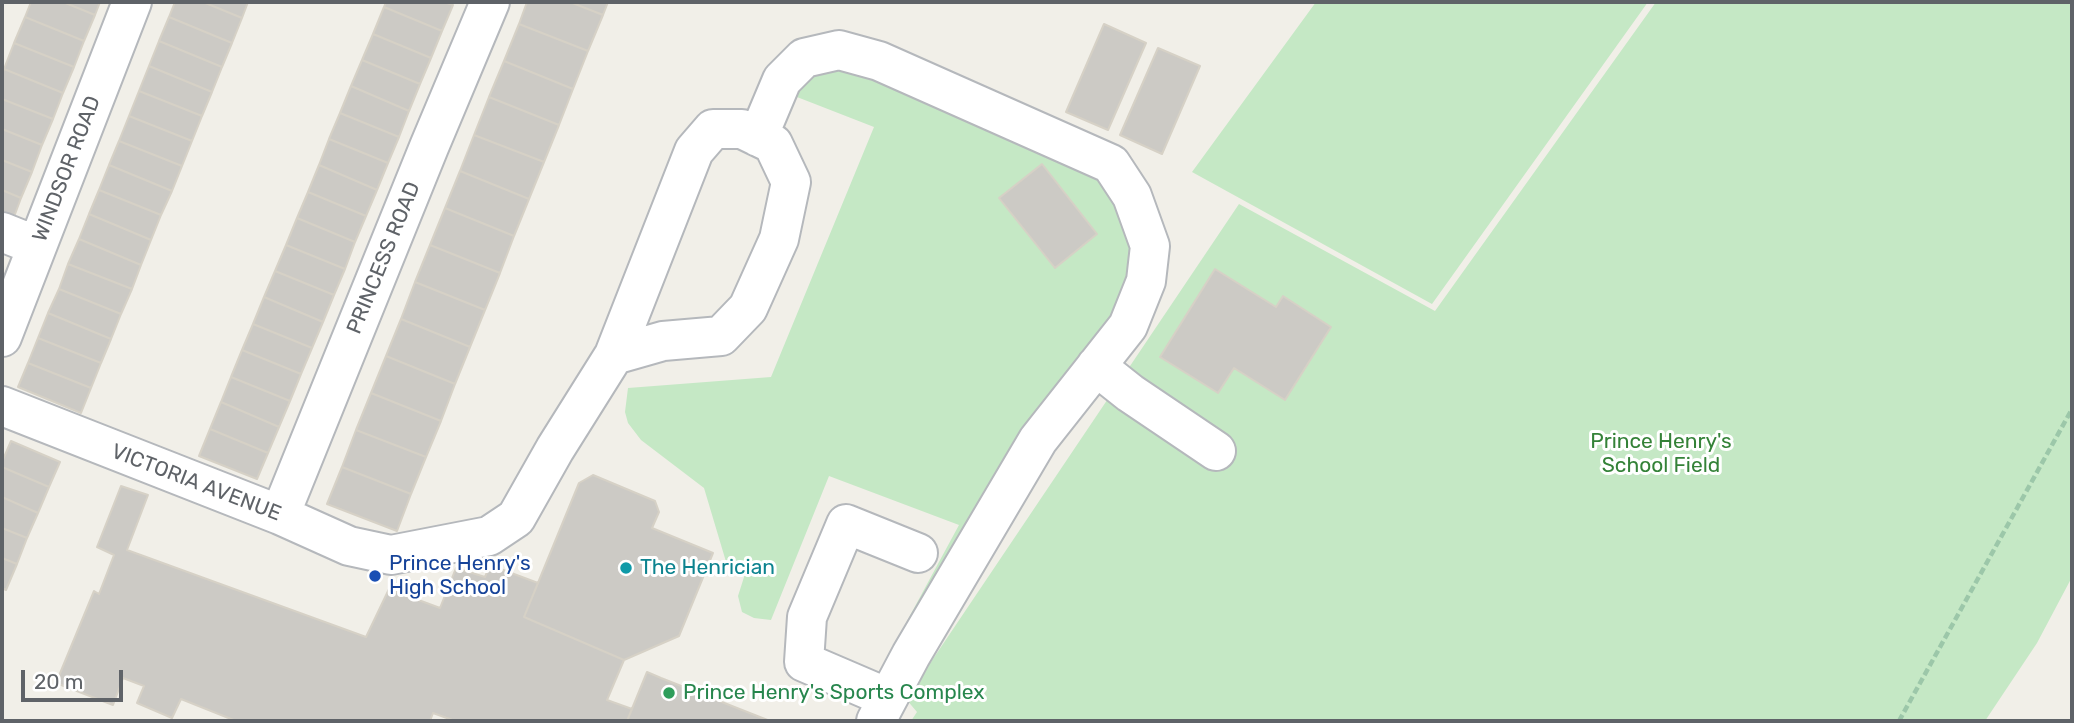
<!DOCTYPE html>
<style>
body{margin:0}
#map{position:relative;width:2074px;height:723px;overflow:hidden;background:#f1efe8;font-family:Rubik,sans-serif}
canvas{display:block}
.frame{position:absolute;inset:0;border:4px solid #5f6368;pointer-events:none}
.scale{position:absolute;left:21px;top:670px;width:102px;height:32px;box-sizing:border-box;border:4px solid #5f6368;border-top:0;padding-left:9px;font-size:21px;line-height:24px;white-space:nowrap;color:#5f6368;-webkit-text-stroke:5px #fff;paint-order:stroke}
</style>
<div id="map">
<canvas width="2074" height="723"></canvas>
<div class="frame"></div>
<div class="scale">20 m</div>
</div>
<script>
const ctx = document.querySelector('canvas').getContext('2d');
ctx.lineJoin = 'round';
function fill(path, color) { ctx.fillStyle = color; ctx.fill(path, 'evenodd'); }
const shape = rows => new Path2D(rows.map(r => 'M' + r).join(''));
function strokePath(path, color, width, dash) { ctx.strokeStyle = color; ctx.lineWidth = width; ctx.lineCap = dash ? 'butt' : 'round'; ctx.setLineDash(dash || []); ctx.stroke(path); }
function write(font, color, halo, rows, align = 'center') {
  ctx.font = font + ' Rubik,sans-serif'; ctx.lineWidth = 6; ctx.setLineDash([]); ctx.textBaseline = 'middle'; ctx.strokeStyle = halo; ctx.fillStyle = color; for (const [text, x, y, turn = 0] of rows) {
    ctx.save(); ctx.translate(x, y); ctx.rotate((+turn || 0) * Math.PI / 180); ctx.textAlign = isNaN(turn) ? turn : align; if (halo) ctx.strokeText(text, 0, 0); ctx.fillText(text, 0, 0); ctx.restore();
  }
}
const green = shape([
 [1316,2,1648,2,1432,304,1192,172],
 [1656,2,2072,2,2072,577,2037,643,1985,721,911,721,917,712,906,699,1239,204,1435,311],
 [839,50,1111,164,1146,281,902,671,880,671,959,525,829,476,771,620,754,618,742,612,738,596,745,574,727,565,704,488,641,440,628,423,625,412,628,388,771,377,874,127,779,90]
]);
const building = shape([
 [31,2,63,2,95,15,84,41,25,17,31,2],
 [63,2,100,2,95,15,63,2],
 [175,2,203,2,242,18,232,43,169,17,175,2],
 [203,2,248,2,242,18,203,2],
 [386,2,444,2,453,5,442,31,384,7,386,2],
 [527,2,570,2,603,15,588,51,519,24,527,2],
 [570,2,608,2,603,15,570,2],
 [384,7,442,31,431,58,373,34,384,7],
 [25,17,84,41,74,67,14,43,25,17],
 [169,17,232,43,222,67,159,41,169,17],
 [519,24,588,51,573,89,504,61,519,24],
 [1104,24,1146,43,1108,130,1066,112,1104,24],
 [373,34,431,58,420,84,362,60,373,34],
 [159,41,222,67,212,92,149,66,159,41],
 [14,43,74,67,63,93,4,69,14,43],
 [1158,48,1200,66,1162,154,1120,135,1158,48],
 [362,60,420,84,409,111,351,86,362,60],
 [504,61,573,89,559,125,489,97,504,61],
 [149,66,212,92,202,116,139,91,149,66],
 [4,69,63,93,53,119,2,99,2,74,4,69],
 [351,86,409,111,399,137,340,113,351,86],
 [139,91,202,116,192,141,129,116,139,91],
 [489,97,559,125,544,162,474,135,489,97],
 [2,99,53,119,42,145,2,129,2,99],
 [340,113,399,137,388,163,329,139,340,113],
 [129,116,192,141,182,166,119,141,129,116],
 [2,129,42,145,32,172,2,160,2,129],
 [474,135,544,162,529,199,460,171,474,135],
 [329,139,388,163,377,190,319,165,329,139],
 [119,141,182,166,172,191,109,165,119,141],
 [2,160,32,172,21,198,2,190,2,160],
 [1042,164,1097,234,1055,268,999,198,1042,164],
 [109,165,172,191,161,215,99,190,109,165],
 [319,165,377,190,366,216,308,192,319,165],
 [460,171,529,199,514,236,445,208,460,171],
 [2,190,21,198,11,225,2,221,2,190],
 [99,190,161,215,151,240,89,214,99,190],
 [308,192,366,216,355,242,297,218,308,192],
 [445,208,514,236,500,273,430,245,445,208],
 [89,214,151,240,141,265,79,239,89,214],
 [297,218,355,242,345,269,286,245,297,218],
 [79,239,141,265,132,289,68,264,79,239],
 [286,245,345,269,334,295,275,271,286,245],
 [430,245,500,273,485,310,415,282,430,245],
 [68,264,132,289,121,314,59,289,68,264],
 [1215,269,1276,307,1283,296,1331,327,1285,400,1234,368,1218,393,1160,357,1215,269],
 [275,271,334,295,323,322,264,297,275,271],
 [415,282,485,310,470,347,401,319,415,282],
 [59,289,121,314,111,339,48,313,59,289],
 [264,297,323,322,312,348,253,324,264,297],
 [48,313,111,339,101,363,38,338,48,313],
 [401,319,470,347,455,384,386,356,401,319],
 [253,324,312,348,301,374,242,350,253,324],
 [38,338,101,363,91,388,28,363,38,338],
 [242,350,301,374,290,401,231,377,242,350],
 [386,356,455,384,441,421,371,393,386,356],
 [28,363,91,388,81,413,18,387,28,363],
 [231,377,290,401,279,427,221,402,231,377],
 [371,393,441,421,426,457,356,430,371,393],
 [221,402,279,427,268,453,210,429,221,402],
 [210,429,268,453,257,479,199,456,210,429],
 [356,430,426,457,411,494,342,467,356,430],
 [11,441,60,462,49,487,2,467,2,462,11,441],
 [2,467,49,487,38,513,2,497,2,467],
 [342,467,411,494,397,531,327,504,342,467],
 [593,475,655,501,659,512,652,528,713,553,679,636,624,660,524,617,579,483,593,475],
 [121,486,148,495,127,550,366,637,389,589,440,608,456,568,485,577,490,565,538,583,524,617,624,660,607,700,632,709,627,721,455,721,433,713,430,721,236,721,181,699,172,718,137,703,144,686,123,678,113,705,56,683,94,591,99,594,114,555,97,547,121,486],
 [2,497,38,513,27,538,2,528,2,497],
 [2,528,27,538,17,564,2,558,2,528],
 [2,558,17,564,6,590,2,588,2,558],
 [647,672,661,678,770,721,627,721,647,672]
]);
const path = shape([
 [1899,721,2072,409]
]);
const minor = shape([
 [758,137,782,80,804,58,839,50,879,61,1111,164,1132,196,1150,246,1146,281,1128,326,1038,440,911,655,876,721],
 [2,232,37,246],
 [2,337,132,2],
 [1096,366,1130,393,1216,451],
 [2,406,280,515,349,546,391,555,489,536,516,518,555,449,614,355,694,151,713,129,742,129,773,144,791,182,779,239,748,308,721,336,663,341,614,355],
 [280,515,429,147,490,2],
 [888,698,804,662,807,617,846,524,918,553]
]);
const markers = [
 [626,568,7,"#0f9aa8"],
 [375,576,7,"#1a4fb4"],
 [669,693,7,"#2e9e5b"]
];
const streetNames = [
 ["WINDSOR ROAD",67,169,-69],
 ["PRINCESS ROAD",384,258,-68],
 ["VICTORIA AVENUE",196,483,21]
];
const parkNames = [
 ["Prince Henry's",1661,442],
 ["School Field",1661,466]
];
const transitNames = [
 ["Prince Henry's",389,564],
 ["High School",389,588]
];
const cultureNames = [
 ["The Henrician",640,568]
];
const leisureNames = [
 ["Prince Henry's Sports Complex",683,693]
];
fill(green, '#c5e8c5');
fill(building, '#cccac5');
strokePath(building, '#d6d1c6', 2);
strokePath(minor, '#b5b8bc', 42);
strokePath(path, '#9cc7a9', 4.5, [7, 3.5]);
strokePath(minor, '#fff', 38);
for (const [x, y, r, color] of markers) { const dot = new Path2D(); dot.arc(x, y, r, 0, 2 * Math.PI); ctx.fillStyle = color; ctx.fill(dot); strokePath(dot, '#fff', 2.5); }
write('21px', '#5f6368', '#fff', streetNames);
write('21px', '#348238', '#fff', parkNames);
write('21px', '#164399', '#fff', transitNames, 'left');
write('21px', '#0d838f', '#fff', cultureNames, 'left');
write('21px', '#27864d', '#fff', leisureNames, 'left');
</script>
